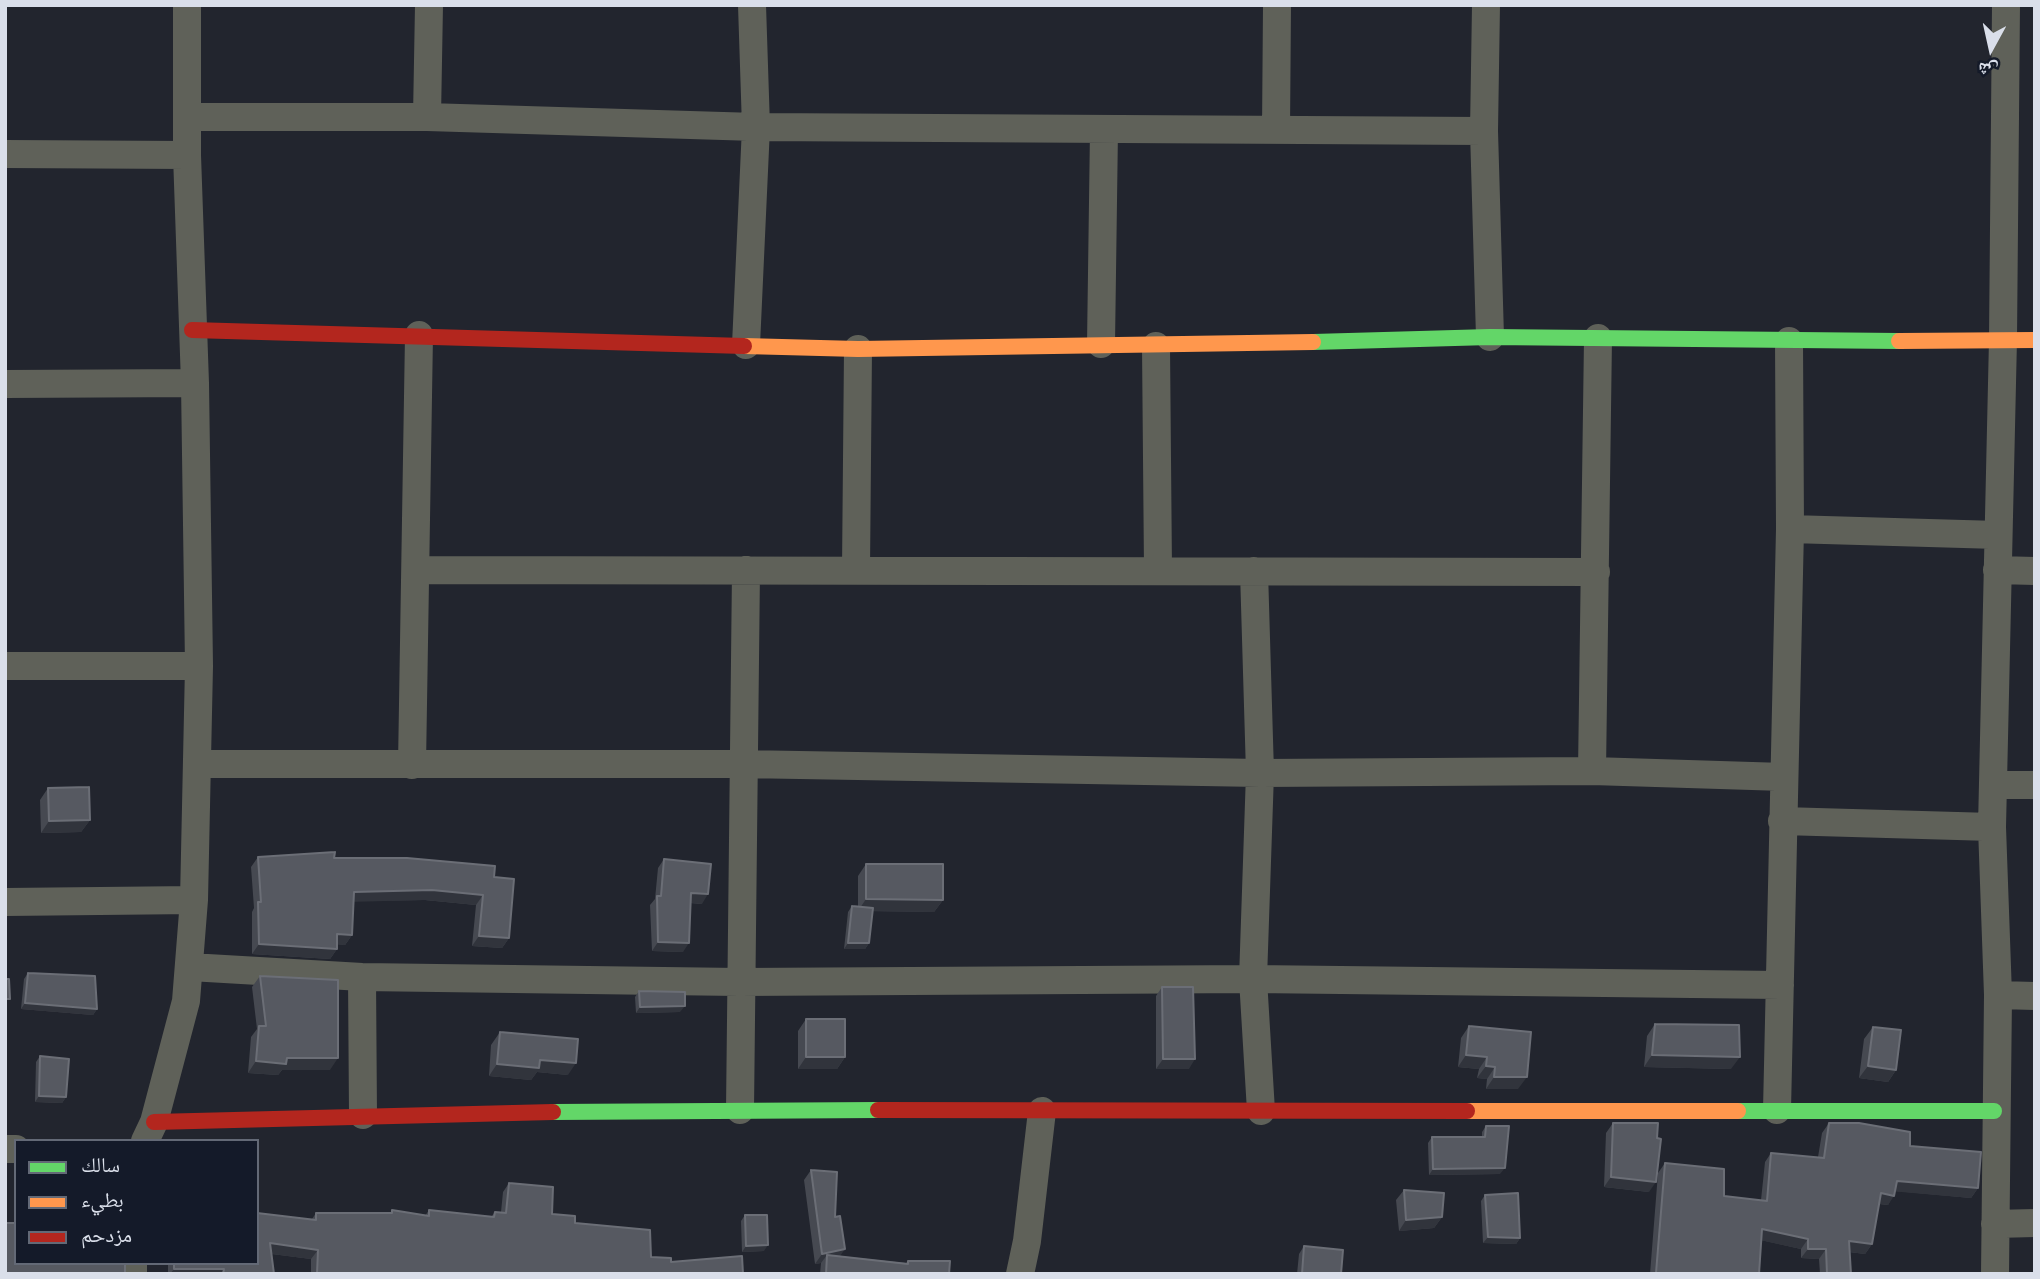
<!DOCTYPE html>
<meta charset="utf-8">
<style>
body{margin:0}
#map{position:relative;width:2040px;height:1279px;overflow:hidden;background:#22252e;font-family:Roboto,"Noto Naskh Arabic",sans-serif}
canvas{display:block}
.frame{position:absolute;inset:0;border:7px solid #dadfea;pointer-events:none}
.legend{position:absolute;left:14px;top:1139px;width:245px;height:126px;box-sizing:border-box;background:#141a29;border:2px solid #636976;margin:0;padding:9px 12px;list-style:none;font-size:21px;color:#dadfea}
.legend li{display:flex;align-items:center;gap:14px;height:35px}
.legend b{width:35px;border:2px solid #636976}
.north{position:absolute;left:1956px;top:14px;width:70px;height:70px;-webkit-text-stroke:5px #141a29;paint-order:stroke;rotate:188deg;font-size:19px;font-weight:700;line-height:28px;text-align:center;color:#dadfea}
.north::after{content:'';display:block;margin:auto;width:24px;height:32px;background:#dadfea;clip-path:polygon(50% 0,100% 100%,50% 72%,0 100%)}
</style>
<div id="map">
<canvas width="2040" height="1279"></canvas>
<div class="frame"></div>
<ul class="legend">
<li><b style="height:9px;background:#63d668"></b>سالك</li>
<li><b style="height:9px;background:#ff974d"></b>بطيء</li>
<li><b style="height:9px;background:#b3261e"></b>مزدحم</li>
</ul>
<div class="north">ش</div>
</div>
<script>
const ctx = document.querySelector('canvas').getContext('2d');
ctx.lineJoin = 'round';
const shape = rows => new Path2D(rows.map(r => 'M' + r).join(''));
function strokePath(path, color, width, dash) { ctx.strokeStyle = color; ctx.lineWidth = width; ctx.lineCap = dash ? 'butt' : 'round'; ctx.setLineDash(dash || []); ctx.stroke(path); }
function fill(path, color) { ctx.fillStyle = color; ctx.fill(path, 'evenodd'); }
const street = shape([
 [1486,5,1484,131,1490,337],
 [187,117,427,117,756,127,1484,131],
 [427,117,429,5],
 [1276,130,1277,5],
 [5,154,187,155],
 [1101,344,1104,130],
 [746,345,756,127,752,5],
 [1156,346,1158,570],
 [5,384,195,383],
 [1790,529,1998,535],
 [856,569,858,349],
 [417,570,1596,572],
 [1997,570,2035,571],
 [1254,571,1260,773,1253,979,1261,1111],
 [5,666,199,666],
 [198,764,742,764,1260,773,1592,771,1784,777],
 [412,765,419,335],
 [1592,771,1598,338],
 [1993,785,2035,785],
 [1782,821,1992,827],
 [5,902,194,900],
 [190,967,362,977,739,982,1253,979,1780,985],
 [362,977,363,1115],
 [1998,995,2035,996],
 [740,1110,746,570],
 [1777,1110,1790,529,1789,341],
 [145,1141,154,1122,186,1001,194,900,199,666,195,383,187,155,187,5],
 [5,1149,16,1149],
 [1995,1224,2035,1223],
 [133,1263,133,1274],
 [1020,1274,1027,1241,1042,1111],
 [1995,1274,1998,995,1992,827,2003,339,2006,5]
]);
const fast = shape([
 [1313,342,1490,337,1899,341],
 [1738,1111,1994,1111],
 [553,1112,878,1110]
]);
const slow = shape([
 [1899,341,2035,340],
 [744,346,858,349,1313,342],
 [1467,1111,1738,1111]
]);
const jam = shape([
 [192,330,744,346],
 [878,1110,1467,1111],
 [154,1122,553,1112]
]);
const wall = shape([
 [48,788,90,820,81,832,41,833,40,800],
 [258,857,334,858,494,877,509,938,502,948,472,946,476,905,425,900,353,901,352,935,345,945,337,944,337,949,330,959,252,954,252,912,254,908,251,867],
 [664,859,702,904,690,903,683,952,652,951,650,905,655,899,658,868],
 [866,864,943,900,934,912,872,911,869,943,865,949,844,949,848,912,852,906,858,906,858,876],
 [28,973,97,1009,93,1015,21,1009,24,979],
 [260,976,330,1070,282,1070,278,1075,248,1073,251,1037,257,1029,252,987],
 [1162,987,1189,1069,1156,1069,1156,996],
 [639,991,680,1012,636,1013,635,997],
 [806,1019,845,1057,837,1069,798,1069,798,1031],
 [1655,1024,1731,1069,1644,1067,1647,1036],
 [1469,1026,1518,1089,1486,1089,1487,1079,1477,1078,1479,1069,1458,1067,1461,1038],
 [1873,1027,1896,1070,1888,1082,1859,1078,1864,1039],
 [500,1032,568,1075,537,1072,531,1080,489,1076,491,1045],
 [40,1056,66,1097,62,1103,35,1102,36,1062],
 [1613,1123,1649,1192,1604,1187,1606,1133],
 [1829,1123,1910,1146,1978,1188,1971,1198,1895,1191,1888,1205,1879,1204,1872,1244,1865,1254,1849,1252,1851,1274,1820,1274,1819,1259,1801,1258,1801,1249,1761,1240,1759,1274,1650,1274,1658,1173,1665,1163,1724,1196,1761,1200,1765,1162,1771,1153,1818,1157,1822,1133],
 [1486,1126,1500,1174,1429,1175,1428,1143,1432,1137,1482,1137,1482,1132],
 [811,1170,835,1217,840,1256,906,1263,908,1261,949,1274,820,1274,821,1263,815,1264,804,1180],
 [509,1183,552,1214,575,1223,651,1257,671,1262,743,1274,311,1274,311,1259,272,1254,274,1274,168,1274,168,1263,257,1263,312,1219,316,1213,390,1213,392,1210,425,1216,429,1210,491,1217,495,1212,501,1212,503,1192],
 [1404,1190,1442,1217,1434,1228,1399,1231,1396,1200],
 [1485,1195,1520,1238,1516,1244,1483,1243,1481,1201],
 [745,1215,764,1251,742,1252,741,1221],
 [1304,1246,1341,1274,1297,1274,1299,1254]
]);
const shadedWall = shape([
 [90,820,81,832,41,833,49,821],
 [432,890,483,895,476,905,425,900,347,902,354,892],
 [691,893,708,894,702,904,684,902],
 [866,899,943,900,934,912,858,911],
 [337,934,352,935,345,945,330,944],
 [479,936,509,938,502,948,472,946],
 [658,942,689,943,683,952,652,951],
 [848,943,869,943,865,949,844,949],
 [259,944,337,949,330,959,252,954],
 [25,1003,97,1009,93,1015,21,1009],
 [685,1006,680,1012,636,1013,640,1007],
 [1466,1055,1487,1057,1479,1069,1458,1067],
 [1652,1055,1740,1057,1731,1069,1644,1067],
 [806,1057,845,1057,837,1069,798,1069],
 [287,1058,338,1058,330,1070,282,1070,278,1075,248,1073,256,1061],
 [1163,1059,1195,1059,1189,1069,1156,1069],
 [540,1060,576,1063,568,1075,537,1072,531,1080,489,1076,497,1064],
 [1486,1066,1495,1067,1487,1079,1477,1078],
 [1868,1066,1896,1070,1888,1082,1859,1078],
 [1494,1077,1527,1077,1518,1089,1486,1089],
 [39,1096,66,1097,62,1103,35,1102],
 [1505,1168,1500,1174,1429,1175,1433,1169],
 [1611,1177,1656,1182,1649,1192,1604,1187],
 [1897,1181,1978,1188,1971,1198,1890,1191],
 [1881,1193,1894,1196,1888,1205,1874,1203],
 [1442,1217,1434,1228,1399,1231,1406,1220],
 [1762,1229,1808,1239,1801,1249,1755,1239],
 [1488,1237,1520,1238,1516,1244,1483,1243],
 [1849,1241,1872,1244,1865,1254,1842,1251],
 [270,1243,318,1250,311,1259,264,1253],
 [768,1245,764,1251,742,1252,746,1246],
 [845,1249,838,1259,827,1255,821,1263,815,1264,822,1254],
 [1808,1249,1826,1249,1819,1259,1801,1258],
 [174,1269,224,1269,221,1274,170,1274]
]);
const building = shape([
 [89,787,90,820,49,821,48,788,89,787],
 [335,852,334,858,407,858,495,866,494,877,514,879,509,938,479,936,483,895,432,890,354,892,352,935,337,934,337,949,259,944,258,902,261,902,258,857,335,852],
 [664,859,711,864,708,894,691,893,689,943,658,942,657,896,661,896,664,859],
 [866,864,943,864,943,900,866,899,866,864],
 [852,906,873,908,869,943,848,943,852,906],
 [28,973,95,976,97,1009,25,1003,28,973],
 [260,976,338,980,338,1058,287,1058,286,1064,256,1061,259,1026,266,1026,260,976],
 [5,979,9,979,10,999,5,999,5,979],
 [1162,987,1193,987,1195,1059,1163,1059,1162,987],
 [639,991,685,992,685,1006,640,1007,639,991],
 [806,1019,845,1019,845,1057,806,1057,806,1019],
 [1655,1024,1739,1025,1740,1057,1652,1055,1655,1024],
 [1469,1026,1531,1032,1527,1077,1494,1077,1495,1067,1486,1066,1487,1057,1466,1055,1469,1026],
 [1873,1027,1901,1030,1896,1070,1868,1066,1873,1027],
 [500,1032,578,1039,576,1063,540,1060,539,1068,497,1064,500,1032],
 [40,1056,69,1059,66,1097,39,1096,40,1056],
 [1613,1123,1658,1123,1657,1138,1661,1139,1656,1182,1611,1177,1613,1123],
 [1829,1123,1859,1123,1910,1132,1910,1146,1981,1152,1978,1188,1897,1181,1894,1196,1881,1193,1872,1244,1849,1241,1851,1274,1827,1274,1826,1249,1808,1249,1808,1239,1762,1229,1759,1274,1656,1273,1665,1163,1724,1169,1724,1196,1767,1201,1771,1153,1824,1158,1829,1123],
 [1486,1126,1509,1126,1505,1168,1433,1169,1432,1137,1485,1137,1486,1126],
 [811,1170,837,1172,835,1217,840,1216,845,1249,822,1254,811,1170],
 [509,1183,553,1187,552,1214,575,1216,575,1223,650,1230,651,1257,671,1258,671,1262,742,1256,743,1274,317,1274,318,1250,270,1243,274,1274,223,1274,224,1269,174,1269,174,1263,257,1263,257,1213,316,1220,316,1213,392,1213,392,1210,429,1216,429,1210,494,1217,495,1212,506,1213,509,1183],
 [1404,1190,1444,1193,1442,1217,1406,1220,1404,1190],
 [1518,1193,1520,1238,1488,1237,1485,1195,1518,1193],
 [745,1215,767,1215,768,1245,746,1246,745,1215],
 [5,1223,16,1223,16,1263,125,1263,125,1274,5,1274,6,1256,5,1256,5,1223],
 [1304,1246,1343,1250,1341,1274,1302,1274,1304,1246],
 [827,1255,908,1264,908,1261,950,1261,949,1274,826,1274,827,1255]
]);
strokePath(street, '#5f6159', 28);
strokePath(fast, '#63d668', 16);
strokePath(slow, '#ff974d', 16);
strokePath(jam, '#b3261e', 16);
fill(wall, '#464951');
fill(shadedWall, '#31343c');
fill(building, '#565961');
strokePath(building, '#6b6e76', 2);
</script>
